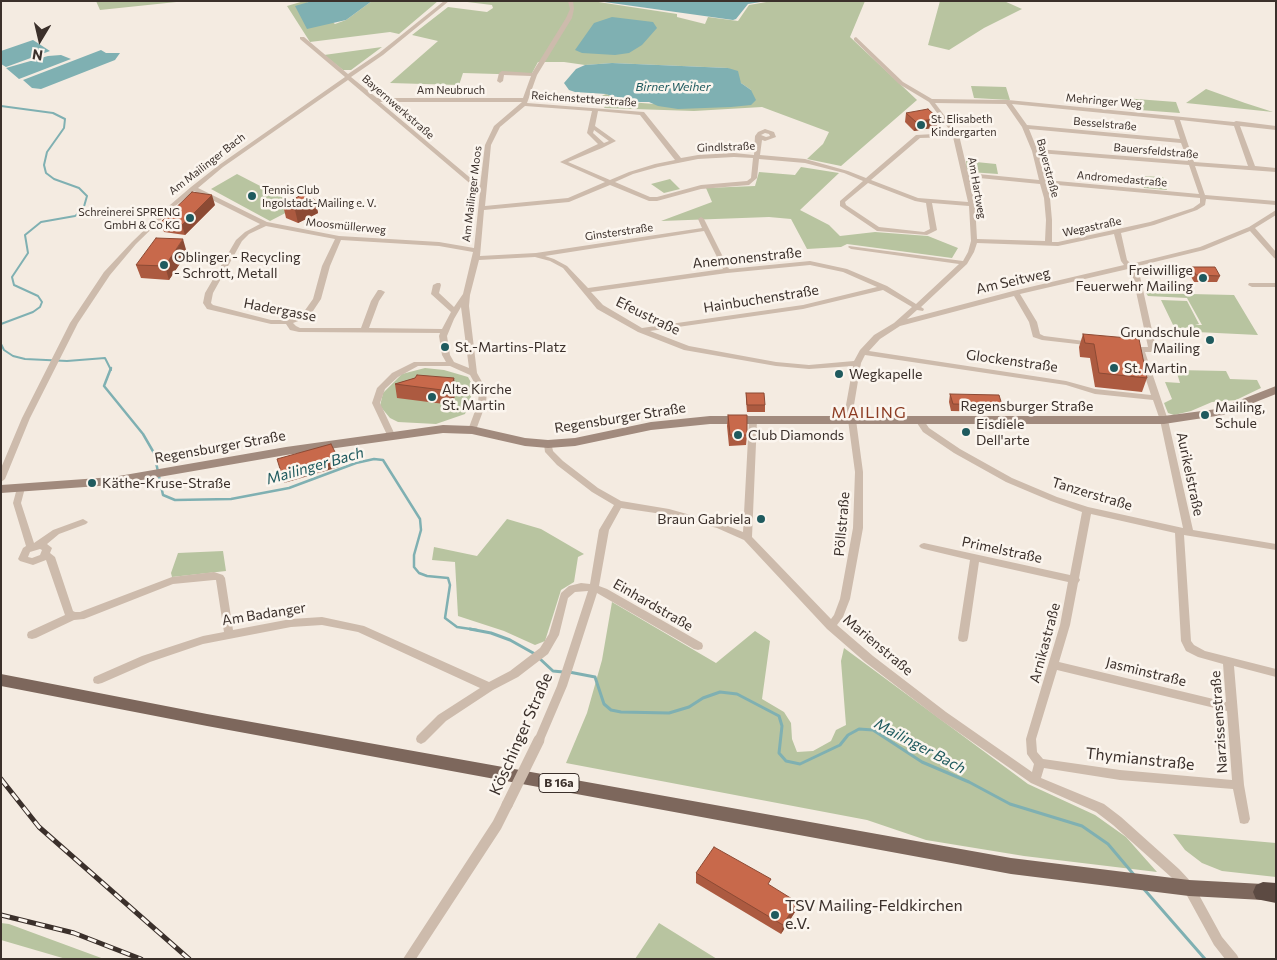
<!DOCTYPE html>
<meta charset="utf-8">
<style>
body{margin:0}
#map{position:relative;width:1277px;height:960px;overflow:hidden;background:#f4ebe1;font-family:Commissioner,sans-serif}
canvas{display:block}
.frame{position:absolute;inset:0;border:2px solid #3b302b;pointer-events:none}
.north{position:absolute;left:15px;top:15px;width:50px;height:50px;-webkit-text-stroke:4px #fbf5ee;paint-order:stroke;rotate:189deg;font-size:14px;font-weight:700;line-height:20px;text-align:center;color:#3b302b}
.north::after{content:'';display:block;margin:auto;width:18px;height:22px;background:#3b302b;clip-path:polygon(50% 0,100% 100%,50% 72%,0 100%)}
</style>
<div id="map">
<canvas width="1277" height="960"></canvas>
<div class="frame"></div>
<div class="north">N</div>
</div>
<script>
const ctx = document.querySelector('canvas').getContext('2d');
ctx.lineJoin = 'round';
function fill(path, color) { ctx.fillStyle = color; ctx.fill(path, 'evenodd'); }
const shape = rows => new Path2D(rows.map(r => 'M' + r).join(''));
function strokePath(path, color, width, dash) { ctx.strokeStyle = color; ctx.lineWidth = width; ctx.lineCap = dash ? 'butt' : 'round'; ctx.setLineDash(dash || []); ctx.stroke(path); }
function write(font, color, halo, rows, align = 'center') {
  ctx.font = font + ' Commissioner,sans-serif'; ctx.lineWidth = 5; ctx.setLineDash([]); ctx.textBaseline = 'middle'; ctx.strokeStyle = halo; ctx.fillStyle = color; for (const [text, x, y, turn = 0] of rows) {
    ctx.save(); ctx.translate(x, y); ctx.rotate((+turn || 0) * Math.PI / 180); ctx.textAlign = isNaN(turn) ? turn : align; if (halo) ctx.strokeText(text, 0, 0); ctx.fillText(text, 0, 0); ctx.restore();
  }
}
const green = shape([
 [96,1,186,1,100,10],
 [304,1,312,1,307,2,335,24,346,20,372,1,438,1,399,34,390,32,310,42,287,6],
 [459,1,592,1,677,14,677,17,705,24,708,17,738,21,749,5,772,1,865,1,850,37,917,100,841,166,807,159,823,144,829,132,762,107,694,111,604,108,608,101,599,97,606,94,628,102,655,104,751,90,741,83,728,68,612,63,585,65,564,62,538,62,531,75,463,73,459,85,390,83,438,41,412,35,448,7,487,12,493,8,492,5],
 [940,1,1004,1,1022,9,984,28,949,50,928,45],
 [382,47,351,70,343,70,324,55],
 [971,86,1006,87,1010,100,974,98],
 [1206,89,1245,103,1273,112,1186,103],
 [1123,98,1176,102,1180,113,1126,109],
 [966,161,996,164,998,174,970,172,966,168],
 [801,167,839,173,800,210,829,225,840,236,875,232,928,236,958,248,952,258,847,244,841,247,807,249,791,219,769,217,661,221,712,202,706,188,755,186,759,172,795,175],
 [237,174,299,206,270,221,211,189],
 [1141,176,1163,177,1167,190,1144,188],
 [670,179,680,189,664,193,651,184],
 [1146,293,1234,295,1258,335,1176,331,1161,300,1187,301,1199,324,1195,325,1202,325,1187,298,1148,296],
 [425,368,444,370,468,377,474,388,465,414,436,424,398,422,390,418,380,406,383,393,402,374],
 [1176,370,1226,371,1230,379,1257,380,1261,388,1236,400,1212,402,1191,411,1174,415,1168,413,1164,403,1172,399,1165,382,1180,383],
 [507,519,541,529,584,554,578,557,574,582,561,590,545,641,535,645,504,631,458,616,455,562,432,560,434,547,477,556],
 [223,551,226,571,172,577,171,573,178,553],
 [612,602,716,663,755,631,770,641,762,699,784,712,791,723,792,739,797,752,813,751,831,741,836,730,846,725,841,661,844,648,1028,784,1095,815,1126,837,1157,872,1024,856,926,840,867,820,566,763,587,713,602,660],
 [1173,834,1276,843,1276,877,1222,871,1202,863,1185,850],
 [1,923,9,924,104,959,66,959,1,940],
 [659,923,717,959,635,959]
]);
const water = shape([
 [312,1,372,1,346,20,307,29,295,6],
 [597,1,767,1,748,4,736,19,733,20],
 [612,17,653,22,657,28,642,45,629,53,615,55,582,53,575,50,594,23],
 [33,40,50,51,6,67,1,64,1,51],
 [101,50,106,53,120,53,115,60,41,89,32,88,23,80],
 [61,55,71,59,19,79,6,68,48,56],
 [612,63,728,68,738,71,741,83,751,90,756,100,751,105,731,107,678,109,658,106,649,102,628,102,606,94,575,92,569,90,564,83,576,69,585,65]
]);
const streamFar2 = shape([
 [1,106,53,113,65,119,64,128,47,152,44,165,46,173,54,179,79,188,87,196,83,210,75,216,41,222,25,235,28,253,12,277,14,285,38,296,42,302,40,307,33,312,1,324],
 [1,344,4,350,13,356,25,359,67,361,105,358,111,370]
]);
const streamFar1 = shape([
 [111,368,104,386,143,434,154,453,163,495,175,500,231,499,289,488,356,463,374,459,383,460,420,519,421,530,414,555,414,567,419,573,427,576,448,578,450,585,445,618,457,627,477,630]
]);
const stream = shape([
 [470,629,491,633,510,640,535,654],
 [539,658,553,671,563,672],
 [569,672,595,677,604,704,611,710,621,712,669,713,689,707,703,698,720,692,737,694,779,716,782,726,779,753,786,761,800,764,840,745,848,735,859,729,873,730,922,762,969,782,1010,804,1082,826,1108,844,1135,876],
 [1143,888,1205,959]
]);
const street = shape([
 [444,1,449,1,383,55,351,77,377,98,523,98,531,76,504,75,503,81,500,83,497,81,499,73,502,71,532,73,566,18,570,9,568,1,573,1,574,9,572,18,537,75,527,103,644,112,681,158,698,155,734,153,754,155,755,136,758,132,765,129,774,132,776,137,765,141,762,140,760,155,805,159,848,171,866,178,916,135,952,133,929,102,899,84,854,40,854,38,856,37,903,82,932,99,1008,100,1234,122,1236,121,1276,126,1276,130,1240,126,1255,166,1276,168,1276,172,1195,166,1205,195,1276,201,1276,205,1206,199,1205,205,1197,210,1154,225,1121,233,1127,260,1131,264,1200,247,1249,227,1276,210,1276,215,1255,228,1276,252,1276,259,1274,258,1250,231,1204,250,1134,267,1139,272,1156,348,1151,352,1145,352,1168,420,1193,530,1276,544,1276,550,1184,535,1191,641,1194,645,1205,651,1276,669,1276,677,1234,666,1244,785,1250,819,1248,823,1244,824,1240,823,1233,789,1120,780,1044,768,1041,778,1104,804,1121,817,1179,869,1193,884,1222,937,1237,955,1239,959,1225,959,1214,945,1185,892,1171,877,1113,825,1096,812,1031,783,938,718,865,662,827,629,744,540,717,528,669,515,621,508,609,530,599,586,607,589,702,643,703,646,702,649,698,650,694,649,597,593,567,686,544,740,543,743,539,745,535,743,534,740,557,686,588,591,575,592,568,598,559,635,548,654,518,677,493,690,446,721,425,742,421,744,417,742,416,739,417,736,438,715,480,688,358,632,322,625,291,627,203,644,150,662,102,683,98,684,94,683,93,680,94,677,142,656,203,636,224,632,216,580,214,580,173,584,84,619,74,620,36,638,32,639,28,638,27,635,28,632,65,615,46,560,33,565,20,561,18,559,23,548,26,546,13,503,17,488,21,485,25,488,21,503,34,543,53,530,83,519,88,522,86,524,59,534,47,544,52,548,50,553,55,557,73,611,75,612,80,612,172,577,214,572,223,575,225,578,233,630,291,619,322,617,364,626,489,682,510,671,540,648,549,634,561,593,569,586,581,583,590,584,599,530,614,505,592,492,557,465,545,452,544,444,545,442,551,442,553,451,563,461,598,488,621,501,669,509,723,524,743,532,749,420,753,417,757,420,752,537,831,619,834,615,840,599,853,528,855,472,846,405,853,366,809,369,776,366,684,350,638,332,597,309,563,268,550,261,535,257,479,260,470,295,469,306,477,373,487,391,486,403,476,430,472,433,468,430,478,403,479,391,470,375,450,366,418,366,398,377,385,389,380,403,396,437,392,440,388,437,372,403,377,388,392,373,414,362,446,362,442,355,439,336,440,333,299,332,290,330,286,324,271,324,207,309,203,303,205,293,236,240,245,232,260,224,194,191,174,207,136,244,110,275,78,323,30,418,5,479,1,482,1,468,22,418,70,323,104,272,132,242,170,205,191,187,219,165,345,77,300,39,300,37,304,37,348,74,379,53,444,1],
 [348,80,480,192,474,248,439,242,339,236,267,222,198,188,223,167,348,80],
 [380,102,522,102,494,126,485,145,480,186,380,102],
 [935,103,1006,104,1022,127,1032,151,1039,180,968,173,959,135,935,103],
 [1012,104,1174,120,1180,139,1027,125,1012,104],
 [525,106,592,111,587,133,598,144,560,162,605,182,568,198,485,206,491,145,500,127,525,106],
 [598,111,640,115,675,160,655,164,629,172,610,180,568,162,602,148,616,141,595,126,598,111],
 [1180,120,1234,126,1248,166,1194,162,1180,120],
 [1029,129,1181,143,1188,161,1037,149,1029,129],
 [594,130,609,141,604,143,593,133,594,130],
 [765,133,769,134,770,136,766,137,761,135,765,133],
 [953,137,968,202,918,198,871,180,920,138,953,137],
 [1039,153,1189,165,1199,194,1046,180,1039,153],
 [734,157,753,158,751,178,747,181,701,185,657,197,650,197,615,182,633,174,658,167,698,159,734,157],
 [759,159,805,163,844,173,863,181,840,201,840,206,877,231,927,235,937,230,932,203,969,206,971,241,968,252,963,261,849,246,848,247,851,249,959,264,916,304,887,286,847,269,810,261,729,269,704,219,701,217,698,219,702,228,536,253,480,256,484,210,569,202,610,185,649,201,657,201,701,189,749,185,757,178,759,159],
 [969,177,1040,184,1044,198,1046,220,1045,241,977,239,975,204,969,177],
 [868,183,915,201,926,203,930,229,924,232,879,227,846,205,845,202,868,183],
 [1047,184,1200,198,1200,203,1193,208,1150,222,1058,242,1052,242,1052,220,1050,198,1047,184],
 [266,226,335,239,322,266,313,299,303,313,287,320,271,320,213,305,211,303,213,293,242,241,249,234,266,226],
 [704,231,723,269,588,288,567,266,554,259,545,256,704,231],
 [1114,234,1121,261,1124,265,1013,291,907,319,917,310,923,311,924,309,921,307,967,264,974,252,977,243,1058,246,1114,234],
 [341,240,439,246,473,252,463,294,454,307,439,293,441,285,440,283,437,283,433,285,431,294,451,312,442,329,369,328,379,301,385,292,381,290,378,290,371,301,361,328,300,328,296,326,293,323,309,317,321,299,330,266,341,240],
 [810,265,843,272,877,287,803,305,642,328,603,305,591,292,727,273,810,265],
 [1128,269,1132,273,1148,347,1140,347,1136,349,1151,395,1095,389,1066,381,869,351,880,339,900,326,1014,296,1029,322,1033,337,1042,340,1095,346,1096,344,1092,342,1044,336,1040,334,1037,322,1020,294,1128,269],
 [883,290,912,307,894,323,874,335,860,350,854,361,809,365,776,362,689,346,650,331,803,309,883,290],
 [461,307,469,368,454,362,450,355,447,336,454,319,461,307],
 [865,355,1066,385,1095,394,1153,400,1160,420,1183,528,1088,507,1057,497,1012,478,960,449,929,428,922,418,919,417,915,420,923,432,954,453,1006,482,1051,501,1082,512,1070,575,924,543,921,544,919,546,921,548,924,549,970,560,958,638,959,641,963,642,967,641,968,638,979,562,1068,582,1060,625,1026,739,1027,754,1034,764,1032,772,946,712,873,656,837,625,843,617,850,599,863,528,863,472,854,405,861,363,865,355],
 [1091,514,1175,533,1181,641,1186,651,1198,657,1223,664,1226,702,1059,662,1070,625,1078,583,1080,580,1079,578,1091,514],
 [40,549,42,550,40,555,32,558,28,557,30,552,40,549],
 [1057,670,1227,711,1232,780,1120,770,1043,759,1037,752,1036,739,1057,670],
 [1249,283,1276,283,1276,287,1252,287,1248,285,1249,283],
 [507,800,511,801,513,805,501,829,416,959,403,959,493,821,503,801,507,800]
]);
const secondary = shape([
 [1276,386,1276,394,1223,415,1164,424,710,424,651,430,575,446,548,448,525,446,472,434,443,433,286,455,113,485,1,493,1,485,113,477,286,447,443,425,472,426,525,438,548,440,575,438,651,422,710,416,1164,416,1217,409,1276,386]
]);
const primary = shape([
 [1,674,207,714,1011,858,1189,880,1263,884,1269,886,1272,892,1269,898,1263,900,1189,896,1011,874,207,726,1,686,1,674]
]);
const highway = shape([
 [1263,882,1276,883,1276,903,1256,899,1253,892,1256,885,1263,882]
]);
const rail = shape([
 [1,779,39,827,189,959],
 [1,915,74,933,141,959]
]);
const streetBridge = shape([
 [507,805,539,740]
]);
const wall = shape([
 [906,113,937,127,914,131,905,122],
 [315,200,318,213,298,223,286,218,283,205],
 [215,205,185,235,164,232,161,222],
 [187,253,169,280,141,278,136,265],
 [1192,267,1220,276,1217,282,1194,282,1189,273],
 [1083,334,1147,378,1142,392,1095,387,1090,358,1080,357,1079,347],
 [415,378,456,392,452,405,397,398,395,384],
 [746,393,765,405,765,412,747,412,746,400],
 [950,394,1002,405,1000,412,951,411,949,402],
 [728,415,747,435,746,445,729,446,727,426],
 [696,873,770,886,795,912,781,934,696,883]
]);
const shadedWall = shape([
 [938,118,937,127,914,131,916,122],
 [212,195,215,205,185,235,182,225],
 [315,200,318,213,298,223,295,210],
 [183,239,187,253,169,280,165,266],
 [454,378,456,392,452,405,450,391],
 [337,456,339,467,284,483,281,472],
 [797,902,795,912,781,934,783,925]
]);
const building = shape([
 [928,109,938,118,916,122,906,113,928,109],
 [192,192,212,195,182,225,161,222,192,192],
 [303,194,315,200,295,210,283,205,303,194],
 [156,238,183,239,165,266,136,265,156,238],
 [1192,267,1215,267,1220,276,1196,275,1192,267],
 [1083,334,1139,339,1147,378,1099,373,1094,344,1085,343,1083,334],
 [417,375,454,378,450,391,395,384,415,378,417,375],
 [746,393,764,393,765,405,747,405,746,393],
 [950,394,999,395,1002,405,953,404,950,394],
 [728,415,747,415,747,435,730,435,728,415],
 [331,444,337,456,281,472,277,459,331,444],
 [714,847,771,879,768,884,797,902,783,925,696,873,714,847]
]);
const markers = [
 [921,125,5,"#1f5a5e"],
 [252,196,5,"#1f5a5e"],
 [190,218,5,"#1f5a5e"],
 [164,265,5,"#1f5a5e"],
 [1203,278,5,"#1f5a5e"],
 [1210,340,5,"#1f5a5e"],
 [445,347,5,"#1f5a5e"],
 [1114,368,5,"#1f5a5e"],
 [839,374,5,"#1f5a5e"],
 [432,397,5,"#1f5a5e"],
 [1205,415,5,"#1f5a5e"],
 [966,432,5,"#1f5a5e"],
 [738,435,5,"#1f5a5e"],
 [92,483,5,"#1f5a5e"],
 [761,519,5,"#1f5a5e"],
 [775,915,5,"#1f5a5e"]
];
const farStreetnames = [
 ["Am Neubruch",451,90],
 ["Reichenstetterstraße",584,99,4],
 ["Mehringer Weg",1104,101,5],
 ["Bayernwerkstraße",398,107,41],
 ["Besselstraße",1105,124,5],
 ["Gindlstraße",726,147,-2],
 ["Bauersfeldstraße",1156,151,5],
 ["Am Mailinger Bach",207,164,-38],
 ["Bayerstraße",1048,168,75],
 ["Andromedastraße",1122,179,5],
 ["Am Hartweg",977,188,80],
 ["Am Mailinger Moos",472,194,-83],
 ["Moosmüllerweg",346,226,6],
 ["Wegastraße",1092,227,-12],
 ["Ginsterstraße",619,232,-8]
];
const farPoinames = [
 ["St. Elisabeth",931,119],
 ["Kindergarten",931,132],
 ["Tennis Club",262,190],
 ["Ingolstadt-Mailing e. V.",262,203],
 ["Schreinerei SPRENG",180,212,"right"],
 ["GmbH & Co KG",180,225,"right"]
];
const farWaternames = [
 ["Birner Weiher",673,87]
];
const shields = [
 [559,783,40]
];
const shieldNames = [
 ["B 16a",559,783]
];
const poiNames = [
 ["Oblinger - Recycling",174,257],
 ["- Schrott, Metall",174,273],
 ["Freiwillige",1193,270,"right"],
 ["Feuerwehr Mailing",1193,286,"right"],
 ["Grundschule",1200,332,"right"],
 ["Mailing",1200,348,"right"],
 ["St.-Martins-Platz",455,347],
 ["St. Martin",1124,368],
 ["Wegkapelle",849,374],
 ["Alte Kirche",442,389],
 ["St. Martin",442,405],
 ["Mailing,",1215,407],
 ["Schule",1215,423],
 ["Eisdiele",976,424],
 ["Dell'arte",976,440],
 ["Club Diamonds",748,435],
 ["Käthe-Kruse-Straße",102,483],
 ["Braun Gabriela",751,519,"right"]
];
const streetNames = [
 ["Anemonenstraße",747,258,-6],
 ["Am Seitweg",1013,281,-13],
 ["Hainbuchenstraße",761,299,-9],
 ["Hadergasse",280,310,11],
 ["Efeustraße",648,316,26],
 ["Glockenstraße",1012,361,8],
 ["Regensburger Straße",1027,406],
 ["Regensburger Straße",620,418,-9],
 ["Regensburger Straße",220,447,-10],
 ["Aurikelstraße",1190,474,78],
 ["Tanzerstraße",1092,494,17],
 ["Pöllstraße",842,524,-85],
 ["Primelstraße",1002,550,12],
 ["Einhardstraße",653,605,30],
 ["Am Badanger",264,614,-9],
 ["Arnikastraße",1045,643,-75],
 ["Marienstraße",878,645,40],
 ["Jasminstraße",1146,672,14],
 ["Narzissenstraße",1219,722,-94]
];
const waterNames = [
 ["Mailinger Bach",315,466,-16],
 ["Mailinger Bach",920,746,28]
];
const quarterNames = [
 ["MAILING",869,413]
];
const nearStreetnames = [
 ["Köschinger Straße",521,734,-66],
 ["Thymianstraße",1140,759,6]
];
const nearPoinames = [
 ["TSV Mailing-Feldkirchen",785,906],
 ["e.V.",785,924]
];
fill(green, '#b8c4a0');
fill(water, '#7fb0b2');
strokePath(streamFar2, '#7fb0b2', 2);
strokePath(streamFar1, '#7fb0b2', 2.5);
strokePath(stream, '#7fb0b2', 3);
fill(street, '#cdbbac');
fill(secondary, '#a18a7d');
fill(primary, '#7d675c');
fill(highway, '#5c4a42');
strokePath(rail, '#3b302b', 5);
strokePath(rail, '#fbf5ee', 3, [9]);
strokePath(streetBridge, '#cdbbac', 11);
fill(wall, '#ac5a40');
fill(shadedWall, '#8c4a34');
fill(building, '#c8694b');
strokePath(building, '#8c4a34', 1);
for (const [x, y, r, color] of markers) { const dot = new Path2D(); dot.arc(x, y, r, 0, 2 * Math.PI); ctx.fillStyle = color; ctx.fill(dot); strokePath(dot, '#fbf5ee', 2); }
write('11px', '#3b302b', '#fbf5ee', farStreetnames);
write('11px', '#3b302b', '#fbf5ee', farPoinames, 'left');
write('italic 12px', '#1f5a5e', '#fbf5ee', farWaternames);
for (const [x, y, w] of shields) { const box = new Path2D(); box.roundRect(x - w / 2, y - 9.5, w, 19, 4); ctx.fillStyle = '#fbf5ee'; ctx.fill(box); strokePath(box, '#3b302b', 1); }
write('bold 12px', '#3b302b', null, shieldNames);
write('14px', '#3b302b', '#fbf5ee', poiNames, 'left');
write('14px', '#3b302b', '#fbf5ee', streetNames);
write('italic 15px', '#1f5a5e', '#fbf5ee', waterNames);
ctx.letterSpacing = '1px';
write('16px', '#8c3b22', '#fbf5ee', quarterNames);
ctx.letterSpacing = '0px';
write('16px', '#3b302b', '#fbf5ee', nearStreetnames);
write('16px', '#3b302b', '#fbf5ee', nearPoinames, 'left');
</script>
